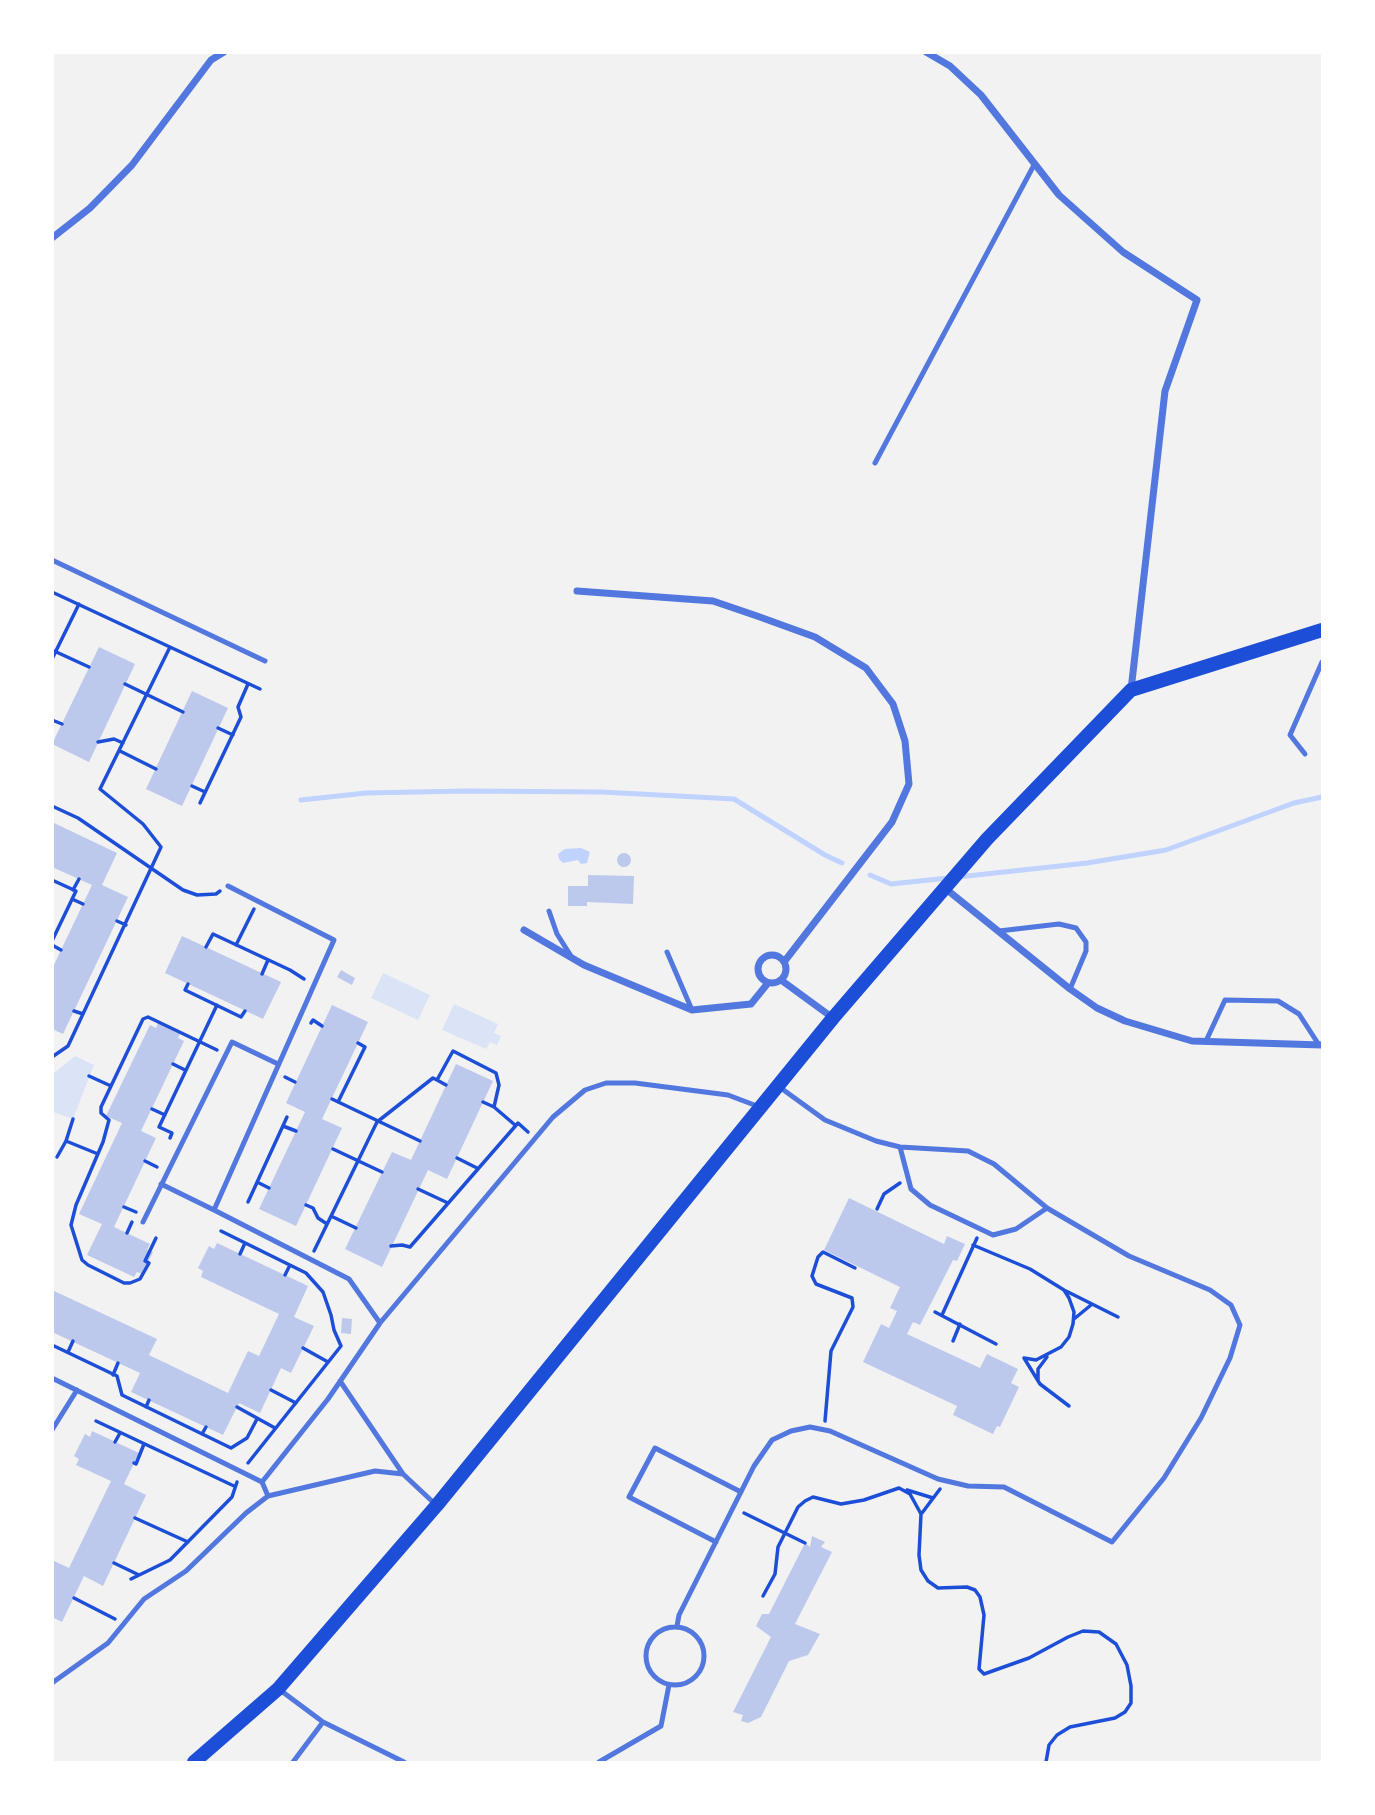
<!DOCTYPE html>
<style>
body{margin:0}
#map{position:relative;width:1375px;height:1815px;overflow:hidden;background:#f2f2f2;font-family:"Fira Sans Condensed",sans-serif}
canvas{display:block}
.frame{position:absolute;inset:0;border:54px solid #fff;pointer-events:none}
</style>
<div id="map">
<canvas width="1375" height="1815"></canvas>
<div class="frame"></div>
</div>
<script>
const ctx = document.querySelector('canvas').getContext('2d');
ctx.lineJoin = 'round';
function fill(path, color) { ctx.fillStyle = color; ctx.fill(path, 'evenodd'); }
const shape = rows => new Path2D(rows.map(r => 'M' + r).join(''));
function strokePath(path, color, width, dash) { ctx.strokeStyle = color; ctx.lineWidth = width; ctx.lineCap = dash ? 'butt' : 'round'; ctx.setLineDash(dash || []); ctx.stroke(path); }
const green = shape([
 [383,973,430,995,418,1020,371,998],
 [454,1004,498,1024,494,1033,501,1036,497,1045,490,1042,486,1049,442,1030],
 [75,1056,94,1065,73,1119,53,1112,53,1074]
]);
const water = shape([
 [581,848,590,852,587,863,581,864,578,860,563,863,559,859,558,854,565,849]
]);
const stream = shape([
 [301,800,366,793,466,791,602,792,734,799,825,855,842,863],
 [870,875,891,884,948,878],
 [958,877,1087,863,1166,850,1294,803,1322,797]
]);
const building = shape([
 [99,647,135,664,89,762,52,744],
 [192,691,228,708,182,806,146,789],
 [52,822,117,853,102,885,128,897,63,1034,52,1029,52,969,92,885,52,867],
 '617 860a7 7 0 1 1 14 0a7 7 0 1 1-14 0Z',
 [588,875,634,876,633,904,587,902,587,906,568,906,568,886,588,886],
 [182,936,281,982,263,1019,165,973],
 [341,970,355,978,352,985,337,977],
 [332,1005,368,1022,322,1119,342,1128,296,1226,259,1209,305,1112,286,1103],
 [158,1023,180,1034,178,1038,184,1041,141,1131,156,1138,114,1227,150,1244,147,1250,153,1252,142,1274,137,1272,134,1277,87,1255,102,1224,79,1214,122,1123,106,1116,150,1025,156,1028],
 [456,1064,493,1081,447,1179,428,1170,382,1267,345,1249,392,1152,411,1160],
 [849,1198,944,1244,947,1236,965,1244,957,1261,953,1260,920,1325,913,1322,907,1334,980,1368,987,1354,1018,1369,1011,1383,1019,1387,1000,1427,997,1426,993,1434,953,1415,957,1406,863,1362,881,1324,889,1328,897,1311,890,1308,900,1287,824,1250],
 [217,1243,308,1286,294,1317,314,1326,291,1373,281,1368,260,1413,239,1403,223,1435,131,1392,140,1373,52,1332,52,1290,157,1339,149,1355,228,1393,248,1351,259,1356,279,1314,201,1277,203,1271,198,1268,209,1246,214,1249],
 [342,1318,352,1319,351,1334,341,1333],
 [92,1431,139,1453,124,1484,146,1495,103,1586,84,1576,62,1622,52,1617,52,1560,69,1568,111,1481,76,1465,79,1459,74,1456,85,1434,90,1437],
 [812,1536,825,1542,821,1547,832,1552,795,1624,820,1634,808,1655,789,1661,761,1717,748,1723,741,1721,743,1715,733,1712,771,1637,756,1626,762,1614,769,1614,805,1543,810,1547]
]);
const path = shape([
 [52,592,260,689],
 [52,650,89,667],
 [52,659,79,604],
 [125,684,183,712],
 [52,720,62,724],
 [218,728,233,735],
 [98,742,114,739,123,743],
 [120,751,156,769],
 [192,786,205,792],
 [200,803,241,717,238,707,248,684],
 [52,806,78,818,183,890,197,895,216,894,220,891],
 [52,880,76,891,52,941],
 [73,890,79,879],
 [72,899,83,904],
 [117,921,126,925],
 [52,945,61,950],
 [236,945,254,909],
 [206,947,213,934,290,970,304,979],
 [262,974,268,960],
 [188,984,185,990,241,1017,245,1011],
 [74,1011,83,1014],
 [311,1023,313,1020,322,1026],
 [52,1057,68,1046,161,847,143,824,100,789,170,647],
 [173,1064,185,1070],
 [89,1076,111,1086],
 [285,1077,295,1082],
 [437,1080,446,1085],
 [332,1099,420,1141],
 [338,1102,365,1047,358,1043],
 [483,1102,494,1107,515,1125],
 [152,1109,165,1115],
 [283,1126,296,1131],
 [170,1138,172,1133,159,1127,217,1005],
 [66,1141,98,1154],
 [333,1149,382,1172],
 [57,1157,66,1141,73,1119],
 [457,1158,477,1168],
 [145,1161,157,1167],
 [257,1182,269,1188],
 [418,1189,448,1203],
 [248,1202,287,1117],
 [306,1205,313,1208,318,1218,327,1224],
 [124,1207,136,1212],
 [877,1209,884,1194,900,1183],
 [331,1216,356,1228],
 [221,1231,306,1273,323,1292,331,1315,334,1330,341,1346,248,1463],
 [127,1233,132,1222],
 [156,1238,145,1261,149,1263,140,1279,130,1283,124,1283,88,1265,82,1260,71,1225,76,1205,103,1142,109,1120,101,1113,101,1107,143,1019,148,1017,217,1050],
 [973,1245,1030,1269,1064,1290,1069,1298,1074,1312,1073,1324,1069,1337,1061,1347,1036,1360,1024,1358,1040,1384,1069,1406],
 [391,1246,402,1245,410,1247,518,1123,528,1132],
 [314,1251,377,1122,433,1078,437,1080,453,1051,496,1073,499,1085,494,1107],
 [240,1254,245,1243],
 [285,1275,290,1265],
 [1066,1291,1118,1317],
 [935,1312,996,1344],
 [942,1315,977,1238],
 [1074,1319,1091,1305],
 [953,1341,960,1324],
 [52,1345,117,1376,122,1395,231,1448,247,1438,257,1419],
 [303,1348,328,1362],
 [68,1352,73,1341],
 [113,1375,118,1363],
 [1038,1380,1038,1369,1047,1357],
 [271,1390,296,1403],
 [146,1407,149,1400],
 [237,1407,275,1428],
 [96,1421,234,1486],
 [825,1421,831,1351,853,1307,852,1298,816,1284,812,1276,818,1257,823,1252,855,1268],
 [202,1434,206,1427],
 [115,1442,120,1433],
 [134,1463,136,1464,144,1444],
 [907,1490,933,1498],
 [744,1513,805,1543],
 [922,1513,940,1489],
 [135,1518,188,1542],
 [114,1563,139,1575],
 [131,1579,170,1560,232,1497,237,1482],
 [763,1596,775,1574,778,1547,798,1507,805,1501,813,1497,841,1504,864,1500,899,1488,910,1494,921,1514,919,1555,921,1570,928,1581,938,1588,967,1587,975,1590,980,1597,984,1615,979,1669,984,1674,1029,1658,1068,1637,1083,1631,1099,1632,1116,1644,1127,1665,1131,1686,1131,1703,1125,1712,1115,1718,1070,1727,1057,1735,1049,1745,1046,1762],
 [74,1598,115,1619]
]);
const service = shape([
 [875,463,1034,165],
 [52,560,265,661],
 [1305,754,1290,735,1322,662],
 [228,886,334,940,214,1210,349,1279,380,1323],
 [549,911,557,934,571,956],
 [999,931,1059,924,1076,928,1086,942,1086,951,1070,989],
 [667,952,692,1010],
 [1206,1041,1225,1000,1278,1001,1299,1014,1319,1045],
 [900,1147,911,1189,930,1205,993,1235,1016,1229,1047,1208],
 [161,1184,214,1210],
 [143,1222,232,1042,278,1064],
 [52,1378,262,1482],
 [340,1381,403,1474],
 [52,1430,77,1390],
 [435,1504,403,1474,375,1471,268,1496,262,1482,328,1399,380,1323,553,1117,585,1090,606,1083,635,1083,728,1095,757,1106],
 [716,1542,629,1497,655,1448,741,1492],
 [677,1626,679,1615,754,1466,772,1440,791,1431,810,1427,830,1431,938,1479,968,1486,1004,1487,1112,1542,1164,1478,1201,1418,1230,1358,1240,1325,1231,1305,1210,1290,1129,1256,1047,1208,994,1164,968,1151,900,1147,876,1141,825,1120,778,1086],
 '646 1656a29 29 0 1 1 58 0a29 29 0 1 1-58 0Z',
 [52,1683,108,1643,144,1599,186,1571,246,1513,268,1496],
 [280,1690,323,1722,404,1762],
 [293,1762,323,1722],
 [599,1762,661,1726,669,1685]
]);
const minor = shape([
 [926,52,950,66,981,95,1059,195,1123,252,1197,300,1165,391,1131,690],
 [52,238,90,208,132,165,211,60,224,52],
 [577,591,713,601,757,616,815,637,866,668,893,704,905,741,909,784,892,822,784,962],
 [946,889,1070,989,1097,1008,1125,1021,1192,1041,1322,1045],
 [524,930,584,965,692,1010,751,1004,768,983],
 '758 969a14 14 0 1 1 28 0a14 14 0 1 1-28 0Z',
 [781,980,833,1018]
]);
const secondary = shape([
 [194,1762,278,1689,437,1505,833,1018,987,839,1131,690,1322,630]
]);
fill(green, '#dbe4f7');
fill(water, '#bfd3fe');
strokePath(stream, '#bfd3fe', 5);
fill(building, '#bdc9ec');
strokePath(path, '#1d4ed8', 3.5);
strokePath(service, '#5277de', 5);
strokePath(minor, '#5277de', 7);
strokePath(secondary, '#1d4ed8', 14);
</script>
